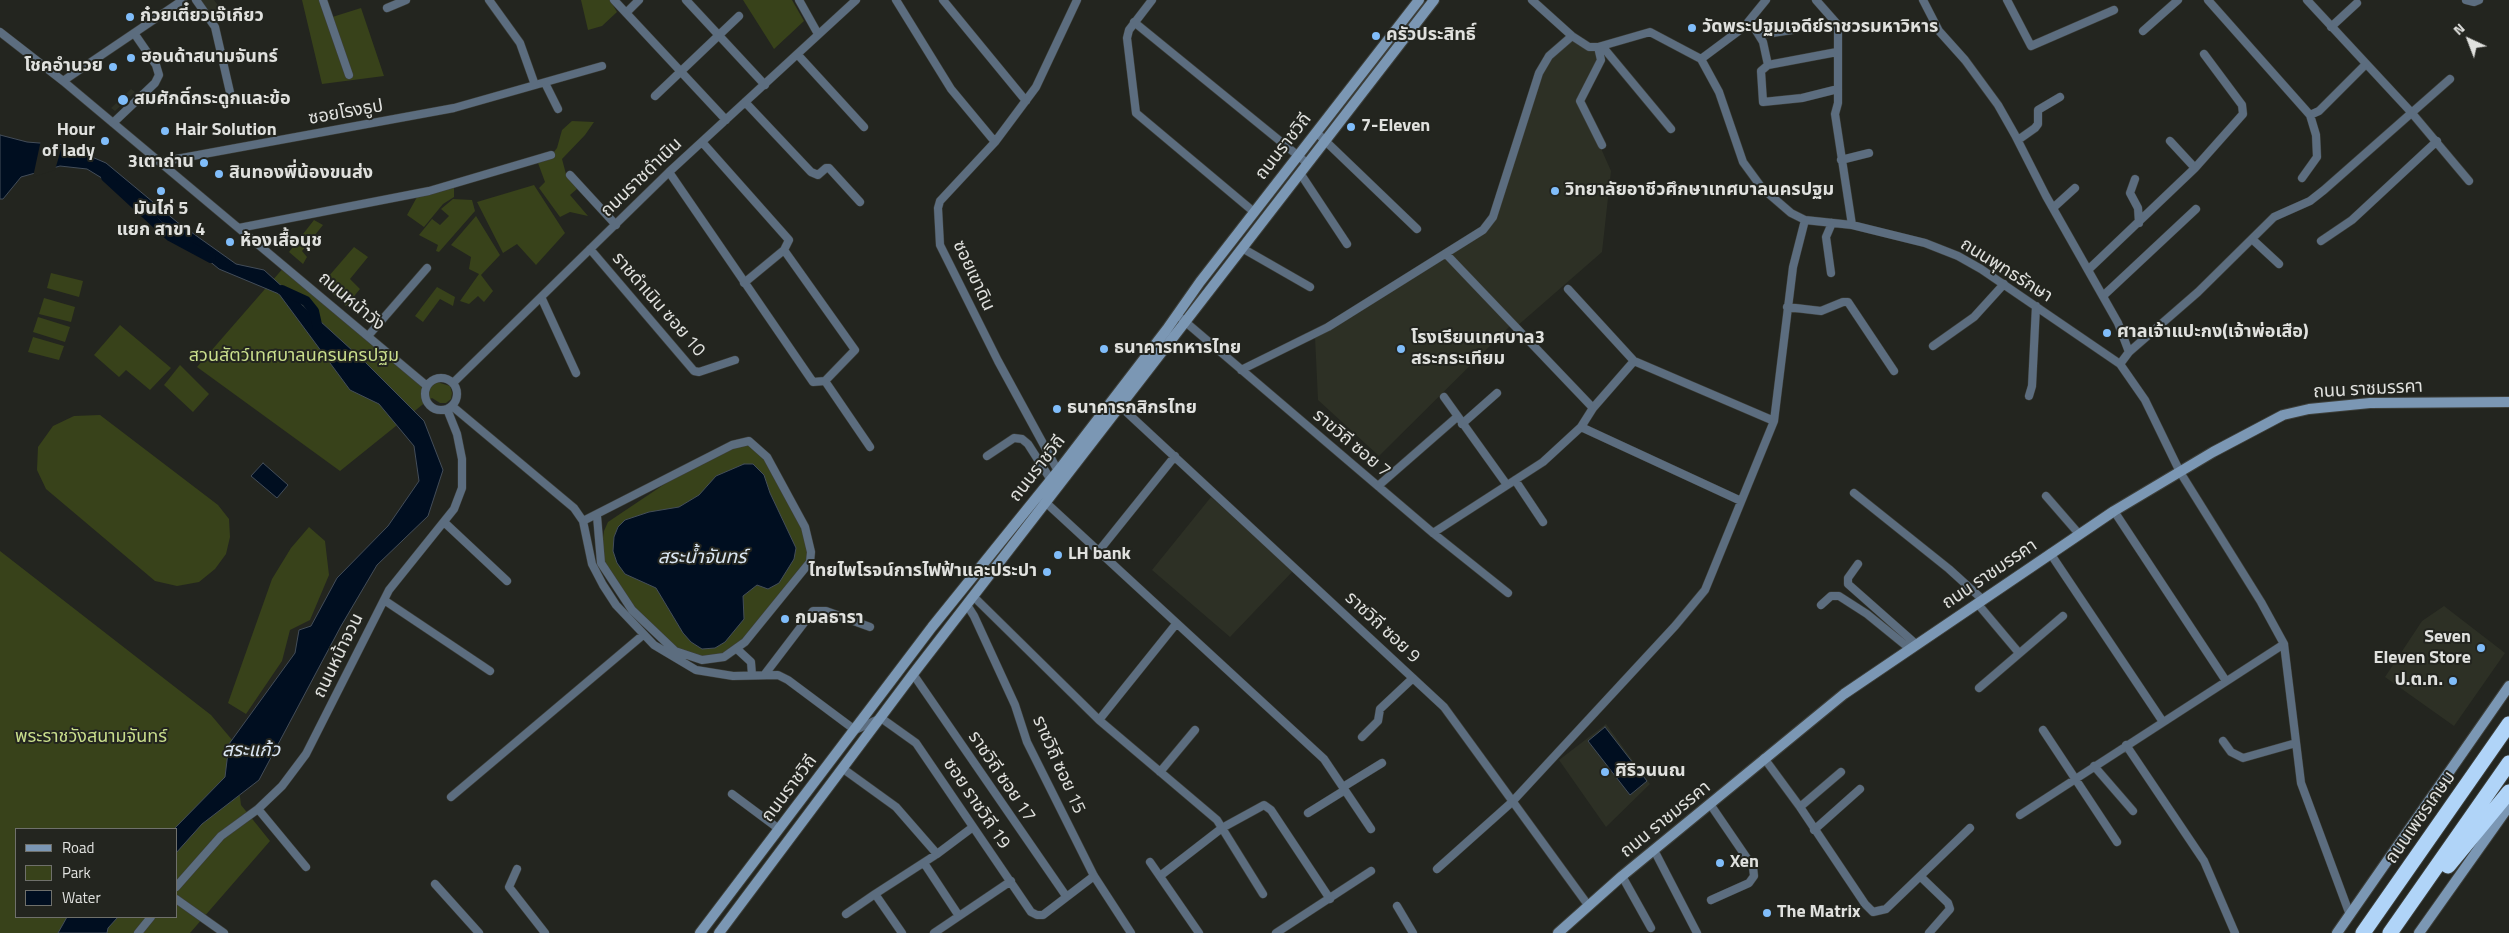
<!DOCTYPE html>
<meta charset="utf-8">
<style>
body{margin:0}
#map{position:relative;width:2509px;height:933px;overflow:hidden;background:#23251f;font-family:"Titillium Web",sans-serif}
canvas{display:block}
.legend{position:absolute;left:15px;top:828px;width:162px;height:90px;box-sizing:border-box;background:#23251f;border:1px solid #6f706b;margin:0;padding:6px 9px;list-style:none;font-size:15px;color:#e0e1de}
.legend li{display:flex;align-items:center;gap:10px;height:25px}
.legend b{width:25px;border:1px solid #6f706b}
.north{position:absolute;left:2444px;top:15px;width:50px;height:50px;-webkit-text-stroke:4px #23251f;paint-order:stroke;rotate:317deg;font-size:14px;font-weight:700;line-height:20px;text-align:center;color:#e0e1de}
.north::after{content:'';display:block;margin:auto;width:18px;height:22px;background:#e0e1de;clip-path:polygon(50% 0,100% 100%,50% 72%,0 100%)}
</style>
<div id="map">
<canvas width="2509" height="933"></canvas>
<ul class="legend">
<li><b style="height:6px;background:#7b97b4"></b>Road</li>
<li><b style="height:14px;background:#38421a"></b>Park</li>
<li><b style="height:14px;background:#000e20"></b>Water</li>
</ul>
<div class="north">N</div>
</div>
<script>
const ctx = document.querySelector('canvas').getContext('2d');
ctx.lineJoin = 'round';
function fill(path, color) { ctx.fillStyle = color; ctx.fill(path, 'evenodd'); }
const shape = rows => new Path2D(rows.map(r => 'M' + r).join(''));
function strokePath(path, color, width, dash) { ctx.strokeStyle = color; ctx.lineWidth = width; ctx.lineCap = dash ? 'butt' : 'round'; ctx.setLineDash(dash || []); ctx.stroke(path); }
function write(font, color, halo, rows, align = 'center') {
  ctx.font = font + ' "Titillium Web","Noto Sans Thai",sans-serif'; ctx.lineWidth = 4; ctx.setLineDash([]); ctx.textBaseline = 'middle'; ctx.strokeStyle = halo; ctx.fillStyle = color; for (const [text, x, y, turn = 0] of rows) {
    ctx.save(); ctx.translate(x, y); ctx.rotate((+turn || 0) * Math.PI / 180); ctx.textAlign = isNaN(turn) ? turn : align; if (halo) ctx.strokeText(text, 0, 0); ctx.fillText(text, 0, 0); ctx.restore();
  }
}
const built = shape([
 [200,0,214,0,225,15,216,22],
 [1572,36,1595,50,1598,60,1580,101,1611,171,1602,252,1516,327,1510,326,1379,456,1318,400,1315,337,1488,224,1539,73],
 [131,89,135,92,115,111,111,108],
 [1211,497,1293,571,1230,637,1152,570],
 [2444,606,2505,653,2454,726,2385,677,2422,621],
 [1606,724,1650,784,1606,827,1559,760]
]);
const green = shape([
 [302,0,320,0,326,19,361,8,384,76,322,84],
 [581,0,610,0,617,12,602,26,588,30],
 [743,0,792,0,804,21,774,49],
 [572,121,594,122,585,135,562,159,566,174,578,188,570,195,588,216,570,212,560,217,539,188,545,182,538,163,549,158,557,148,562,130],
 [534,185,565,233,536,265,517,244,503,253,477,202],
 [454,187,454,197,443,204,424,227,407,215,417,197],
 [453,199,472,200,475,211,439,252,436,251,438,245,419,235,432,219,440,225,449,216,441,209],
 [476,216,500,255,481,275,493,291,484,302,478,296,469,304,460,301,479,274,469,269,471,257,451,245],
 [314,220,323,225,302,251,307,257,303,264,289,252],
 [354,247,368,257,350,279,360,289,346,306,322,284],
 [285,266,431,387,437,382,450,386,452,393,451,399,446,403,440,403,432,398,427,401,340,471,197,367],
 [51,273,83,281,79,297,47,288],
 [437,287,455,297,453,306,440,299,423,322,415,316],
 [44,298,75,307,71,322,39,314],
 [38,317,70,327,65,342,33,332],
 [120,325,171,368,150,390,126,370,119,377,94,355],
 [33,337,64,346,59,360,28,352],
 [180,365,209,394,193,412,164,385],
 [100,415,218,505,229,519,230,537,226,554,215,569,199,582,177,586,155,581,46,489,37,470,38,447,53,426,74,416],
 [749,443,762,451,804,527,809,562,734,651,702,659,666,643,608,578,601,551,604,531,608,522,690,467,732,446],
 [309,527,325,541,329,575,310,620,290,630,282,661,246,714,228,703,272,579,291,548],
 [0,551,211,715,233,741,241,805,270,841,190,933,0,933],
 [16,829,176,829,176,917,16,917]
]);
const water = shape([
 [0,135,27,142,64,145,106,163,177,222,236,264,264,270,365,362,424,421,443,470,428,516,377,565,341,626,259,780,202,824,176,853,176,829,174,829,225,777,229,744,295,653,299,630,311,626,337,578,388,526,419,481,414,446,379,404,350,390,279,294,219,269,128,194,87,169,60,166,21,177,3,199,0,199,0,135],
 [263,463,288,485,277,498,251,476,263,463],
 [744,464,753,464,764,475,770,493,796,548,794,559,779,583,768,589,757,585,743,596,744,619,725,642,715,648,702,649,691,642,683,633,656,588,625,574,617,563,613,551,614,537,618,527,625,520,649,512,679,507,699,495,716,476,744,464],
 [1605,727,1647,781,1630,795,1588,741,1605,727],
 [67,917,118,917,108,928,107,933,58,933,67,917]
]);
const pier = shape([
 [41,140,62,146,55,170,33,177]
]);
const canal = shape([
 [106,177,170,236,211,258],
 [282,290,306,301,314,311,318,329]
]);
const street = shape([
 [196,0,215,27,232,101],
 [323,0,349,75],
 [489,0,520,43,535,85],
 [614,0,726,120],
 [686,0,765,85],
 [799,0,818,34],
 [896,0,951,89,995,142],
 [943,0,1026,101],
 [1152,0,1129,30,1127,38,1136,113,1254,212],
 [1532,0,1572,36,1589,47,1598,47,1650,32,1701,59,1719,92,1743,162,1762,188,1791,213,1805,220,1852,225,1925,243,1958,256,1981,269,2120,364,2145,400,2180,472,2261,602,2284,644,2301,783,2350,915],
 [1816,0,1838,25,1838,103,1835,114,1852,225],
 [1923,0,1939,31,1965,60,1998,105,2015,135,2046,196,2118,323,2129,352],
 [2007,0,2031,46,2114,10],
 [2208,0,2310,115,2319,111,2366,64],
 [2307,0,2411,112,2469,181],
 [2466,0,2474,2,2479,0],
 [387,8,406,0],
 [626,13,639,0],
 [1750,21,1763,42,1768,65,1761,71,1763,102,1802,98,1838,89],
 [1134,22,1307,163],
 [2331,27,2357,3],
 [2143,31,2178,0],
 [0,32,63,81,427,386],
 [1759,35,1792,30],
 [1602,46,1671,129],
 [1598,47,1601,60,1580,101,1602,145],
 [798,55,864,127],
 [1701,59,1744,27,1766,0],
 [1768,65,1837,52],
 [63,81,183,0],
 [545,83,558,109],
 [655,96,739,16],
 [745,102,811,172,818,175,826,168,829,168,860,202],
 [113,123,155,83,159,75,156,65,134,33],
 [1316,132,1417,229],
 [2018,140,2035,128,2038,124,2038,110,2060,97],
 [2170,141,2195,168],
 [702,142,789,240,784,250,744,283],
 [1841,160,1869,153],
 [160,162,454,108,602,66],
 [669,172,813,382,825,381,855,350,784,250],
 [1300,173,1347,244],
 [570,175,616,225],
 [2302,178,2317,157,2316,135,2310,115],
 [2135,179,2130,193,2138,208,2139,223],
 [2053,208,2075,188],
 [239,228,429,191,551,155],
 [2252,239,2279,264],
 [2321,241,2352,220,2437,141],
 [1242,248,1310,287],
 [590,249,694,371,699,372,735,360],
 [1447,255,1593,408],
 [2088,270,2195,168,2243,114,2242,105,2204,54],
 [1831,273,1826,237,1832,223],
 [1568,289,1634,361,1774,421],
 [2103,296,2196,209],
 [542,299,576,373],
 [1787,307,1821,311,1843,302,1848,302,1894,371],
 [1182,319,1433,533,1508,593],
 [368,336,427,268],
 [1933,346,1974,317,2004,284],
 [2120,364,2129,352,2198,292,2274,217,2310,201,2324,190,2450,79],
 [1241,370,1328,327,1483,230,1493,217,1539,73,1549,56,1572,36],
 '425 394a16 16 0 1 1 32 0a16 16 0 1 1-32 0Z',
 [825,381,870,447],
 [453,383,669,172,856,0],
 [2029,396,2032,386,2036,306],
 [1444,397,1507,485],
 [452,406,574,508,583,521,592,564,603,585,616,605,654,645,696,670,733,676,778,675,788,680,855,730,881,718,916,743,1031,912,1037,915,1043,915,1094,876],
 [1120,406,1444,707,1588,905],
 [1462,424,1497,393],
 [1581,427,1741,501],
 [987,456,1014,438,1022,439,1028,444,1051,480],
 [1058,471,998,361,940,245,938,208,940,201,995,142,1036,87,1077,0],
 [1515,480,1543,522],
 [1378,486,1457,417],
 [1854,493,1949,569,1982,599],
 [2046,496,2079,534],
 [1042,499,1324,759,1371,829],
 [2114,511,2226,681],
 [583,521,732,445,749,441,767,457,805,527,811,552,810,562,745,642,724,657,702,660,675,651,632,610,601,563,597,516],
 [444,522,507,581],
 [1433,533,1543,462,1581,427,1593,408,1634,361],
 [1098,552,1175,456],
 [2050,553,2163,722],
 [1858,564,1848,578,1848,584,1917,645],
 [974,597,1099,720,1217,820,1263,894],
 [384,600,490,671],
 [1977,603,2019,653],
 [967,605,974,616,1015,705,1027,742,1094,876,1131,933],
 [1821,605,1831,596,1839,596,1867,614,1910,649],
 [737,649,751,662,752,675],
 [765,674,813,611,826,611,870,627],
 [913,674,1066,896],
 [1979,688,2063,616],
 [1099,720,1176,624],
 [2043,730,2117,842],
 [1362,737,1378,721,1380,709,1413,678],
 [2223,741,2231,752,2243,758,2296,743],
 [2126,745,2204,861,2235,933],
 [1764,758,1800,807,1865,904,1873,912,1886,909,1970,828],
 [2094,766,2133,811],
 [842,768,896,807,937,854],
 [1160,772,1195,730],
 [1343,787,1382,763],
 [732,794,779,829],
 [451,797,643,635],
 [1710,804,1753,867,1754,876,1749,883,1711,900],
 [1800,807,1841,772],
 [258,809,306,867],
 [1308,813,1345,790],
 [2020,815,2284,644],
 [1814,830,1860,789],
 [1654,850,1697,933],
 [1150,862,1199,933],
 [924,863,959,916],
 [517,869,509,887,545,933],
 [1437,869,1512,802,1675,626,1705,590,1774,421,1793,267,1805,220],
 [1160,876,1222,828,1264,805,1271,810,1330,899],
 [1622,876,1651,928],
 [1921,877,1948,903,1950,909,1929,933],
 [435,884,479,933],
 [176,887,221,836,258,809,282,786,306,754,389,590,454,509,462,488,462,459,457,434,447,409],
 [176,899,224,933],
 [1397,906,1413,933],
 [846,914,875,894],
 [138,933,151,917],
 [902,933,875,894,937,854,973,827],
 [934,933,1011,881],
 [1276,933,1371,871]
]);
const secondary = shape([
 [700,933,932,627,1058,471,1167,329,1200,282,1419,0],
 [719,933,913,674,1434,0],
 [1558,933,1622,876,1844,694,2114,511,2213,452,2283,415,2309,409,2370,403,2509,402],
 [2337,933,2509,686],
 [2419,933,2509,806]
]);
const highway = shape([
 [2448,866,2509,792],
 [2363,933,2509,724],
 [2390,933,2509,763]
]);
const markers = [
 [130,17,5,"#80bdfa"],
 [1692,28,5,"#80bdfa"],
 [1376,36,5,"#80bdfa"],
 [131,58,5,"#80bdfa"],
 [113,67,5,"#80bdfa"],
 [123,100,6,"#80bdfa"],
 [1351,127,5,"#80bdfa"],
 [165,131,5,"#80bdfa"],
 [105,141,5,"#80bdfa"],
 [204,163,5,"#80bdfa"],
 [219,174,5,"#80bdfa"],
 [161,191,5,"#80bdfa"],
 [1555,191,5,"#80bdfa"],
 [230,242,5,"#80bdfa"],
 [2107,333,5,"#80bdfa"],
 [1104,349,5,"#80bdfa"],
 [1401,349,5,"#80bdfa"],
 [1057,409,5,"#80bdfa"],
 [1058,555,5,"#80bdfa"],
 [1047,572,5,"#80bdfa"],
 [785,619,5,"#80bdfa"],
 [2481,648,5,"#80bdfa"],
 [2453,681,5,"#80bdfa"],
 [1605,772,5,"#80bdfa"],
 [1720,863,5,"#80bdfa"],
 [1767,913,5,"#80bdfa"]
];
const poiNames = [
 ["ก๋วยเตี๋ยวเจ๊เกียว",140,17],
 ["วัดพระปฐมเจดีย์ราชวรมหาวิหาร",1702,28],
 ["ครัวประสิทธิ์",1386,36],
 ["ฮอนด้าสนามจันทร์",141,58],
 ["โชคอำนวย",103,67,"right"],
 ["สมศักดิ์กระดูกและข้อ",134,100],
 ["7-Eleven",1361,127],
 ["Hour",95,131,"right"],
 ["of lady",95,152,"right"],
 ["Hair Solution",175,131],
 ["3เตาถ่าน",194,163,"right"],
 ["สินทองพี่น้องขนส่ง",229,174],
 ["วิทยาลัยอาชีวศึกษาเทศบาลนครปฐม",1565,191],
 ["มันไก่ 5",161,210,"center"],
 ["แยก สาขา 4",161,231,"center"],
 ["ห้องเสื้อนุช",240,242],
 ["ศาลเจ้าแปะกง(เจ้าพ่อเสือ)",2117,333],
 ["โรงเรียนเทศบาล3",1411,339],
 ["สระกระเทียม",1411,360],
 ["ธนาคารทหารไทย",1114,349],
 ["ธนาคารกสิกรไทย",1067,409],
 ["LH bank",1068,555],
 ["ไทยไพโรจน์การไฟฟ้าและประปา",1037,572,"right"],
 ["กมลธารา",795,619],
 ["Seven",2471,638,"right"],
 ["Eleven Store",2471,659,"right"],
 ["ป.ต.ท.",2443,681,"right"],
 ["ศิริวนนณ",1615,772],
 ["Xen",1730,863],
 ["The Matrix",1777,913]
];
const streetNames = [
 ["ซอยโรงธูป",346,113,-10],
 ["ถนนราชวิถี",1284,147,-52],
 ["ถนนราชดำเนิน",642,178,-44],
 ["ถนนพุทธรักษา",2006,271,32],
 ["ซอยเขาดิน",973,276,65],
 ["ถนนหน้าวัง",351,302,40],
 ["ราชดำเนิน ซอย 10",658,305,49],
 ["ถนน ราชมรรคา",2368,390,-3],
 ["ราขวิถี ซอย 7",1351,444,40],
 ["ถนนราชวิถี",1038,469,-52],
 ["ถนน ราชมรรคา",1990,575,-34],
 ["ราชวิถี ซอย 9",1382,628,43],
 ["ถนนหน้าจวน",339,656,-64],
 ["ราชวิถี ซอย 15",1058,765,66],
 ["ราชวิถี ซอย 17",1001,777,56],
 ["ถนนราชวิถี",790,789,-53],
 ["ซอย ราชวิถี 19",976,804,56],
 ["ถนนเพชรเกษม",2421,818,-55],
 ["ถนน ราชมรรคา",1666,820,-39]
];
const parkNames = [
 ["สวนสัตว์เทศบาลนครนครปฐม",294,357],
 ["พระราชวังสนามจันทร์",91,738]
];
const waterNames = [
 ["สระน้ำจันทร์",702,558],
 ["สระแก้ว",251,751]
];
fill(built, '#2d3025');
fill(green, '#38421a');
fill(water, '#000e20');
strokePath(water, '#434d59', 1);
fill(pier, '#23251f');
strokePath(canal, '#000e20', 10);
strokePath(street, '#3d3f3a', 9);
strokePath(secondary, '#3d3f3a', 12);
strokePath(highway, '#3d3f3a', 17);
strokePath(street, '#5c6d7f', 8);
strokePath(secondary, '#7b97b4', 10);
strokePath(highway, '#b0d4f8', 15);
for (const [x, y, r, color] of markers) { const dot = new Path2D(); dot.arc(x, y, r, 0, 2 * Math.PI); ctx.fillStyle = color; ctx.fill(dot); strokePath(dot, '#23251f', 2); }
write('bold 18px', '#e0e1de', '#23251f', poiNames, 'left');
write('18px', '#e0e1de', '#23251f', streetNames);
write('18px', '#c9de8c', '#23251f', parkNames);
write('italic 19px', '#dae6f3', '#23251f', waterNames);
</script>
